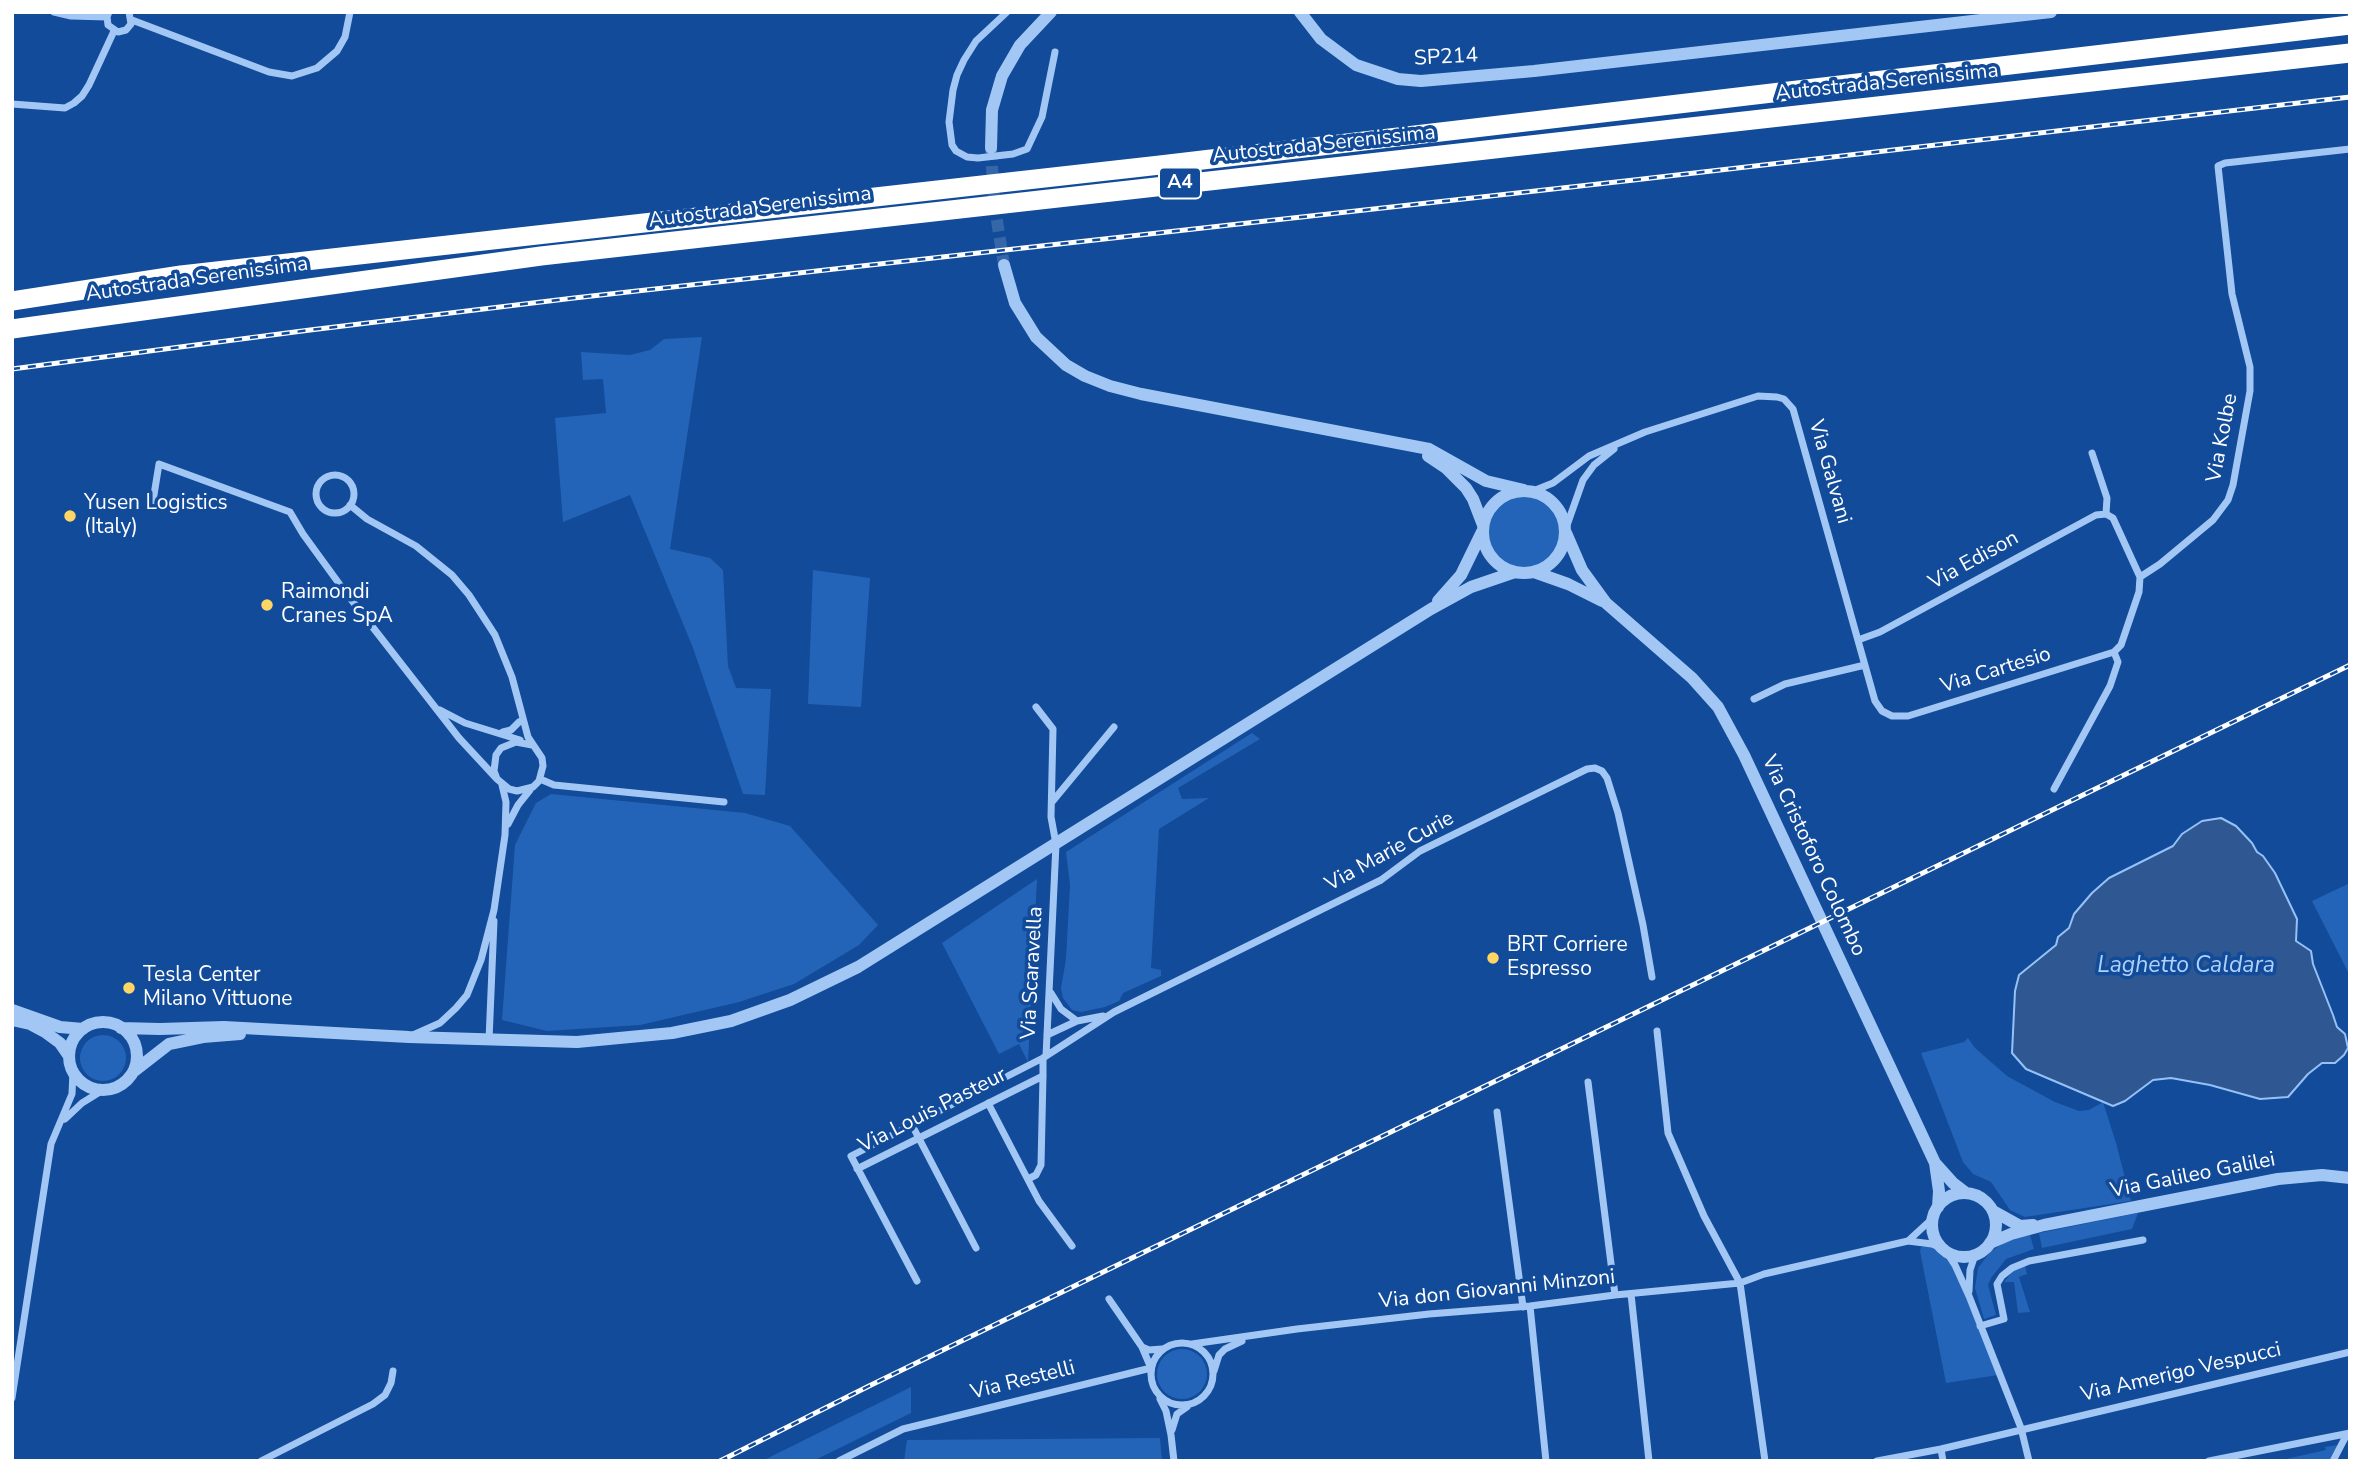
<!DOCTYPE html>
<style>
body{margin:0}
#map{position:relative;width:2362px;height:1473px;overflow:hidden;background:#114b99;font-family:"Nunito Sans",sans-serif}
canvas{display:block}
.frame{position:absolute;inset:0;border:14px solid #fff;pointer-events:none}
</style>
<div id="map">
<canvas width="2362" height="1473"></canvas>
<div class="frame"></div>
</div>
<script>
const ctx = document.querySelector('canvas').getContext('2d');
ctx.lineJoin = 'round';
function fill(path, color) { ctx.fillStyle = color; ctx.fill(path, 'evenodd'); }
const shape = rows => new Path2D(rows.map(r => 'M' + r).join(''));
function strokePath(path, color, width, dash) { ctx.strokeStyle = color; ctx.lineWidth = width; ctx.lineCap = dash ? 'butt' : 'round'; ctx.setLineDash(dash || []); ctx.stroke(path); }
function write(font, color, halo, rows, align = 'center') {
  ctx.font = font + ' "Nunito Sans",sans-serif'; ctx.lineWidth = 7; ctx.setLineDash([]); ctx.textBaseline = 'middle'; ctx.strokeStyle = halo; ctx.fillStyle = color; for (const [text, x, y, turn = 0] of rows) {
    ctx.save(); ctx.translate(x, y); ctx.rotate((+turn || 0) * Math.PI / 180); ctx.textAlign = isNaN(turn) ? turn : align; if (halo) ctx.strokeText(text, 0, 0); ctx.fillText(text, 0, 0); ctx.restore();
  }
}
const green = shape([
 [702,337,670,549,710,558,723,570,728,666,736,688,771,689,765,795,743,794,693,648,630,495,563,522,555,418,606,413,603,379,583,380,581,352,630,355,650,350,664,339],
 '1489 532a36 36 0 1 1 72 0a36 36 0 1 1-72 0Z',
 [813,570,870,578,861,707,808,704],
 [1252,733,1260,739,1178,788,1182,799,1209,798,1159,829,1151,968,1161,970,1161,976,1123,993,1119,1001,1105,1007,1081,1012,1072,1010,1063,998,1061,988,1066,959,1070,885,1066,852],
 [551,794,745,813,790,826,878,925,859,945,794,984,739,1002,640,1025,547,1031,502,1020,515,845,536,803],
 [1037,879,1028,1062,1019,1044,999,1054,942,943],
 [2350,883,2350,976,2312,901],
 '80 1058a23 23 0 1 1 46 0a23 23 0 1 1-46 0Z',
 [1968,1038,1975,1048,2007,1076,2055,1102,2079,1111,2089,1110,2103,1102,2116,1143,2131,1201,2025,1217,2010,1210,1991,1182,1973,1174,1963,1162,1921,1053,1964,1042],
 [2138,1213,2132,1229,2042,1248,2039,1233],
 [2030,1235,2034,1249,2006,1259,1991,1278,1988,1285,1996,1315,1984,1319,1975,1288,1978,1268,1990,1252,2005,1242],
 [1921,1247,1934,1247,1943,1253,1954,1268,1998,1375,1946,1383,1920,1251],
 [2025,1266,2027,1274,2019,1277,2030,1312,2018,1313,2014,1282,2004,1282,2013,1271],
 '1157 1374a25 25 0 1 1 50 0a25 25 0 1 1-50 0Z',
 [911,1387,911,1413,813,1461,762,1461],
 [1160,1438,1162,1461,904,1461,907,1440],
 [2338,1445,2329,1461,2277,1461,2326,1450,2325,1447]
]);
const water = shape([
 [2221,818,2236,826,2252,843,2257,852,2263,856,2275,873,2297,919,2296,941,2311,951,2313,964,2333,1015,2337,1027,2345,1034,2348,1048,2344,1055,2335,1063,2322,1063,2308,1074,2288,1097,2260,1099,2210,1085,2171,1078,2153,1080,2125,1101,2113,1106,2026,1069,2012,1053,2015,991,2019,975,2056,945,2058,937,2069,928,2074,914,2092,893,2109,878,2173,846,2182,834,2202,821,2221,818]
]);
const tertiaryTunnel = shape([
 [991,148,994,202,1004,265]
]);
const minor = shape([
 [54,12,71,16,107,17],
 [109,12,107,17,108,25,118,32,126,30,131,24,129,12],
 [1007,12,976,41,964,60,957,75,953,90,949,122,952,145,956,151,967,157,978,158,1013,154,1027,149,1042,117,1055,52],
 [132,20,269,72,292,76,317,68,337,51,345,37,350,12],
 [12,104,65,108,74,103,82,96,89,85,114,31],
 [2092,453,2107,498,2106,514,2113,518,2140,577],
 '316 494a19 19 0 1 1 38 0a19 19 0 1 1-38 0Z',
 [1533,491,1553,483,1589,456,1645,432,1758,396,1777,397,1784,399,1793,409,1875,701,1882,711,1892,716,1908,716,2114,652],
 [153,501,159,464,290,512,303,534,343,589,459,738,497,779],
 [350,505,367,519,416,546,452,575,469,595,495,635,512,677,528,737,542,758,543,766,539,781,533,787,517,791,509,789,497,779,494,771,496,755,501,748,516,742,532,745],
 [1566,528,1583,480,1594,465,1614,449],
 [1858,640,1880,632,2096,515,2106,514],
 [1754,699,1785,684,1865,665],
 [440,710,465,723,520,740],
 [503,732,511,730,519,722],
 [540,779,554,785,724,802],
 [2054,789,2110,686,2118,662,2114,652,2121,645,2139,592,2140,577,2160,564,2213,520,2228,500,2233,485,2250,391,2250,367,2232,294,2218,166,2225,163,2350,149],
 [1052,802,1114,727],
 [508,824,518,805,530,790],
 [1051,993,1061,1009,1077,1021,1103,1016],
 [1657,1031,1668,1133,1704,1216,1740,1283,1765,1461],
 [413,1035,440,1023,456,1008,467,995,481,960,494,910,505,835,506,802,502,785],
 [1047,1035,1077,1021],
 [489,1040,494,921],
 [1046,1056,1114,1012,1381,880,1420,851,1587,769,1595,768,1602,771,1607,778,1618,813,1643,925,1652,977],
 [1588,1082,1615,1295],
 [988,1103,1039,1201,1072,1246],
 [1497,1112,1523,1307],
 [65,1119,82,1103,103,1090],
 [912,1125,976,1248],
 [857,1169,1043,1076],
 [1028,1179,1036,1175,1041,1165,1043,1076,1043,1058,1046,1056,1056,844,1051,817,1053,729,1036,707],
 [1908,1241,1933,1218],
 [1946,1251,1955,1265,1969,1296,2021,1428,2029,1461],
 [917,1281,851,1156,1043,1058],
 [1969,1291,1970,1270,1975,1255],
 [1631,1294,1649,1461],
 [1109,1299,1142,1347],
 [1530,1306,1546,1461],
 [1980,1326,2004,1319,1997,1284,2002,1276,2012,1268,2029,1261,2143,1240],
 '1151 1374a31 31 0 1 1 62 0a31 31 0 1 1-62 0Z',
 [1192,1344,1297,1329,1429,1314,1530,1306,1615,1295,1740,1283,1764,1274,1908,1241,1932,1244,1942,1248],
 [1214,1371,1219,1355,1225,1349,1242,1341],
 [12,1398,51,1144,72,1094,73,1072],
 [1160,1399,1166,1411,1171,1435,1174,1461],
 [1172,1430,1177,1414,1187,1407],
 [1941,1449,1943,1461],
 [261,1461,373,1404,385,1395,391,1383,393,1371],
 [839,1461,903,1429,1151,1368,1142,1347,1149,1350,1162,1349],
 [1877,1461,1941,1449,2350,1352],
 [2209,1461,2350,1433],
 [2333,1461,2347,1434]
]);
const tertiary = shape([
 [1300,12,1321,39,1356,65,1398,79,1421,81,1534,71,2051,12],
 [991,148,992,110,1002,76,1020,45,1051,12],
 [1004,265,1015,303,1036,337,1066,365,1085,376,1110,386,1141,394,1429,449,1486,481,1524,490],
 [1428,456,1446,468,1466,488,1473,499,1483,525],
 '1483 532a41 41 0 1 1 82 0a41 41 0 1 1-82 0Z',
 [1566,533,1582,570,1606,603,1692,678,1718,707,1744,755,1935,1163,1953,1183,1966,1193],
 [1534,572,1568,584,1602,601],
 [1438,601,1461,575,1482,532],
 [12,1010,60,1027,83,1029],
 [12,1020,30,1024,45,1032,60,1043,69,1056],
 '69 1056a34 34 0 1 1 68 0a34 34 0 1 1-68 0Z',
 [121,1028,160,1029,224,1027,409,1037,577,1042,672,1033,731,1021,790,1000,858,967,1431,609,1471,587,1515,572],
 [133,1072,169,1044,203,1037,240,1034],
 [1935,1163,1939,1191,1938,1207],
 '1932 1225a32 32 0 1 1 64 0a32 32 0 1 1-64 0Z',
 [1993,1211,2020,1226,2033,1225],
 [1990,1243,2011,1234,2044,1225,2278,1179,2322,1175,2350,1178]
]);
const motorway = shape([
 [12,301,181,275,1160,165,2350,25],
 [12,329,541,256,2350,53]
]);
const rail = shape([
 [12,369,310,330,574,298,1634,180,2350,97],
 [720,1461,869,1386,2350,665]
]);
const markers = [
 [70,516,7,"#ffd566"],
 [267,605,7,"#ffd566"],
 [1493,958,7,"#ffd566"],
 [129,988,7,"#ffd566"]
];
const shields = [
 [1180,183,42]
];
const shieldNames = [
 ["A4",1180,183]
];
const streetNames = [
 ["SP214",1446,58,-3],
 ["Autostrada Serenissima",1887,83,-6],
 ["Autostrada Serenissima",1324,145,-6],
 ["Autostrada Serenissima",760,208,-7],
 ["Autostrada Serenissima",197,280,-8],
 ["Via Kolbe",2223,438,-79],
 ["Via Galvani",1829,472,74],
 ["Via Edison",1974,561,-29],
 ["Via Cartesio",1996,671,-17],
 ["Via Marie Curie",1390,852,-29],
 ["Via Cristoforo Colombo",1813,856,65],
 ["Via Scaravella",1033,973,-87],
 ["Via Louis Pasteur",933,1111,-27],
 ["Via Galileo Galilei",2193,1176,-11],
 ["Via don Giovanni Minzoni",1497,1290,-6],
 ["Via Amerigo Vespucci",2181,1373,-13],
 ["Via Restelli",1023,1381,-14]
];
const poiNames = [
 ["Yusen Logistics",84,504],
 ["(Italy)",84,528],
 ["Raimondi",281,593],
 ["Cranes SpA",281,617],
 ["BRT Corriere",1507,946],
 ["Espresso",1507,970],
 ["Tesla Center",143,976],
 ["Milano Vittuone",143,1000]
];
const waterNames = [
 ["Laghetto Caldara",2186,966]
];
fill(green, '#2464b8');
fill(water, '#2f5892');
strokePath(water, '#95c1f7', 2);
strokePath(tertiaryTunnel, '#3566a8', 12, [12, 6]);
strokePath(minor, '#a3c7f4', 7);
strokePath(tertiary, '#a3c7f4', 12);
strokePath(motorway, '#fff', 19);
strokePath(rail, '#fff', 5);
strokePath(rail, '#114b99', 2.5, [8]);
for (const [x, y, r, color] of markers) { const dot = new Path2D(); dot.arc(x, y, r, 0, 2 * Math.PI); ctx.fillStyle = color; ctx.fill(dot); strokePath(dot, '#114b99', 2.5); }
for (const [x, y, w] of shields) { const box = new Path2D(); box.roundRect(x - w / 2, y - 15.5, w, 31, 5); ctx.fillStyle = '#114b99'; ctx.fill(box); strokePath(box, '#fff', 2); }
write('bold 19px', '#fff', null, shieldNames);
write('21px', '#fff', '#114b99', streetNames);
write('21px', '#fff', '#114b99', poiNames, 'left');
write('italic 23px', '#b0d1fa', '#114b99', waterNames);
</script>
